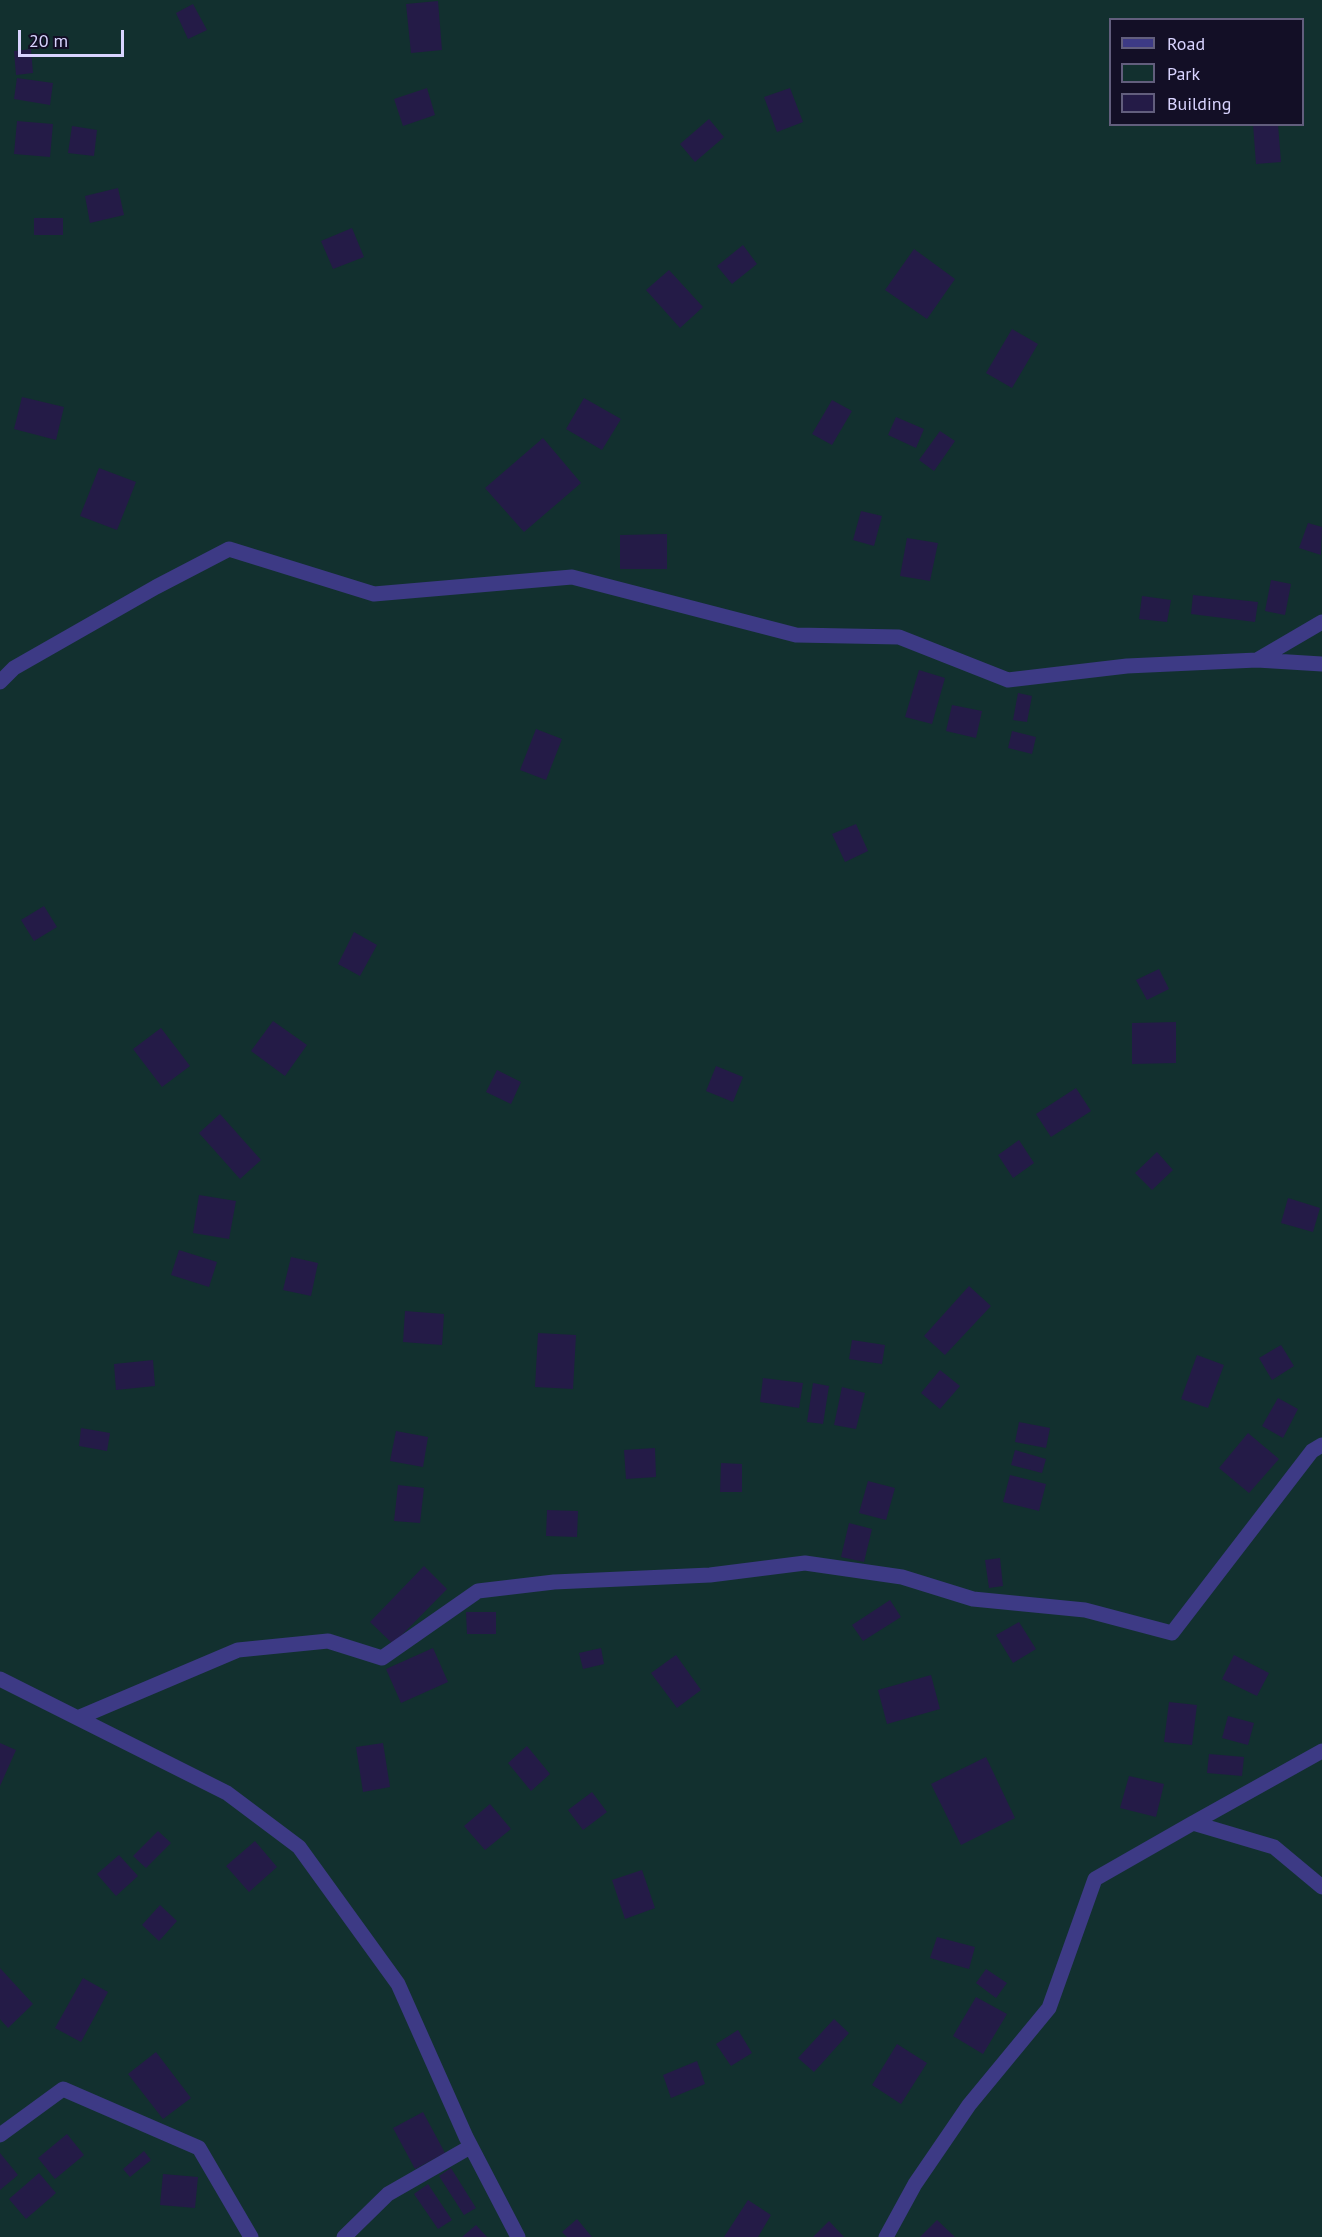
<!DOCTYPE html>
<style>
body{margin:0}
#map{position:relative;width:1322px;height:2237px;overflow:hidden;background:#130f26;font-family:"PT Sans",sans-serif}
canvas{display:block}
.legend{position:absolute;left:1109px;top:18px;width:195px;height:108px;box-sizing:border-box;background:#130f26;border:2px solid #625e7d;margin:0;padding:8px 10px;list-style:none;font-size:18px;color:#d9d4ff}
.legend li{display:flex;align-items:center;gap:12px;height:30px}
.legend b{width:30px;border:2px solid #625e7d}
.scale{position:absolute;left:18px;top:30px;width:106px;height:27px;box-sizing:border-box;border:3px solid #d9d4ff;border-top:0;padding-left:8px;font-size:18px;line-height:21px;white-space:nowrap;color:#d9d4ff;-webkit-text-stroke:4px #130f26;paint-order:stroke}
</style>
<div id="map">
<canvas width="1322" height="2237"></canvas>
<ul class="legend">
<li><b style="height:8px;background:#3d3a85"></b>Road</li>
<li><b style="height:16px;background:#12302f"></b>Park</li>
<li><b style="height:16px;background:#241b47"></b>Building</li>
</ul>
<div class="scale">20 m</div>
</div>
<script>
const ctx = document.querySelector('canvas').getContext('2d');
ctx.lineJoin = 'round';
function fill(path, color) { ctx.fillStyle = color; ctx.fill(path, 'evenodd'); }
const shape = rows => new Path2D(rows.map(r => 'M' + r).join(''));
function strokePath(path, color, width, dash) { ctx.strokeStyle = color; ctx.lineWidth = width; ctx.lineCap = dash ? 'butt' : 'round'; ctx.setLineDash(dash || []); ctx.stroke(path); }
const green = shape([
 [0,0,1322,0,1322,2237,0,2237],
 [1110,20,1302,20,1302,124,1110,124]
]);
const building = shape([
 [438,1,442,50,411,53,406,4],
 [193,4,207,30,188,39,176,13],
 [31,49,33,73,16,75,14,51],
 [17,78,53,83,50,105,14,99],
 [427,88,435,115,403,126,394,99],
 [790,88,803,122,777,132,764,97],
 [709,119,724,137,695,162,680,144],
 [17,121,53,124,50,157,14,154],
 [1253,124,1278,124,1281,162,1256,164],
 [72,126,97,130,94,156,68,153],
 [118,188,124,215,90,223,85,196],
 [34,218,63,218,63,235,34,235],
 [352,228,364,257,333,269,321,241],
 [743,245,757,264,732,284,717,266],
 [914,249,955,279,927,319,885,290],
 [669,270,703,307,680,328,646,290],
 [1012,329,1038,344,1012,388,986,373],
 [22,397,64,407,56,440,14,429],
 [584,398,621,419,602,450,566,429],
 [832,400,852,411,832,445,812,434],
 [896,417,924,429,916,448,888,435],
 [940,431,955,441,934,471,919,460],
 [543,438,581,483,524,532,485,488],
 [99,468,136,482,117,530,80,516],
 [861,511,882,516,874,546,853,540],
 [1308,523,1322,527,1321,555,1299,548],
 [667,534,667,569,620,569,620,535],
 [907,538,938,543,930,581,900,576],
 [1271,580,1291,584,1285,615,1265,611],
 [1193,595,1258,602,1255,622,1191,614],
 [1142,596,1171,600,1167,622,1139,619],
 [919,670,945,678,932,724,905,717],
 [1018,693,1032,696,1027,722,1013,720],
 [952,705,982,711,976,738,946,731],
 [536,729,562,739,546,780,520,770],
 [1012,731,1036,737,1032,754,1008,748],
 [856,824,868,851,845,862,832,834],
 [44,906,57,927,34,941,21,920],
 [354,932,377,945,360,976,338,964],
 [1159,969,1169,989,1147,1000,1136,980],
 [273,1021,307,1045,285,1076,251,1051],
 [1176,1022,1176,1063,1132,1064,1132,1023],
 [161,1028,190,1066,162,1087,133,1049],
 [716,1066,743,1077,733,1102,706,1091],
 [497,1070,521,1082,511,1104,486,1092],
 [1076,1088,1091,1111,1051,1137,1036,1114],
 [220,1114,261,1160,240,1179,199,1133],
 [1019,1140,1034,1163,1013,1178,998,1155],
 [1157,1152,1173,1170,1152,1190,1135,1173],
 [199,1195,236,1201,229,1239,193,1233],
 [1288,1198,1320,1208,1313,1232,1281,1223],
 [179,1250,217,1262,209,1287,171,1275],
 [291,1257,318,1263,311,1296,283,1290],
 [969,1286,991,1306,945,1355,924,1336],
 [405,1311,444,1314,442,1345,403,1342],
 [538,1333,576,1335,573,1389,535,1387],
 [852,1340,885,1345,882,1364,849,1359],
 [1281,1345,1294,1366,1272,1380,1259,1358],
 [1197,1355,1224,1365,1208,1408,1181,1399],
 [153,1360,155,1386,116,1390,114,1364],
 [940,1370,960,1386,940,1409,921,1393],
 [763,1378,803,1383,799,1408,760,1402],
 [813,1383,829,1386,823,1424,807,1422],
 [842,1387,865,1393,856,1429,834,1425],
 [1278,1398,1298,1409,1283,1438,1262,1426],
 [1019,1422,1050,1428,1046,1448,1015,1442],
 [81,1428,110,1433,107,1451,79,1446],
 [396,1431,428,1437,423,1467,390,1461],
 [1248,1433,1279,1459,1249,1493,1219,1468],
 [655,1448,656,1477,626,1479,624,1450],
 [1015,1450,1046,1459,1042,1473,1011,1465],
 [721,1463,742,1464,742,1492,720,1492],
 [1010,1475,1046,1484,1039,1511,1003,1502],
 [868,1481,895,1488,886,1520,859,1513],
 [398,1485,424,1488,420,1523,394,1521],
 [547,1510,578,1511,577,1537,546,1536],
 [849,1523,872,1529,864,1562,841,1557],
 [1000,1558,1003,1586,989,1588,985,1560],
 [424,1566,447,1589,393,1644,370,1622],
 [890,1600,901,1617,863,1641,852,1625],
 [466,1612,496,1612,496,1634,467,1634],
 [1019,1622,1036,1649,1013,1663,996,1635],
 [433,1648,448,1682,401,1703,386,1669],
 [601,1648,604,1664,583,1669,579,1653],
 [676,1655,701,1690,677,1708,651,1673],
 [1234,1655,1269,1673,1257,1696,1222,1679],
 [931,1675,940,1709,887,1724,878,1690],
 [1169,1702,1197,1705,1192,1745,1164,1742],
 [1228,1716,1254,1723,1248,1745,1222,1738],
 [0,1743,16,1750,0,1786],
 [383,1743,390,1787,363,1792,356,1747],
 [527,1746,550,1774,531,1791,508,1763],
 [1209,1754,1244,1757,1242,1776,1207,1773],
 [986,1757,1015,1818,961,1845,931,1784],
 [1129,1776,1164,1784,1156,1817,1120,1808],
 [592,1792,607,1812,583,1830,568,1810],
 [490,1804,511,1829,485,1850,464,1826],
 [158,1831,171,1843,146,1868,133,1856],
 [255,1841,277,1867,249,1892,226,1866],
 [119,1855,138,1876,116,1896,97,1874],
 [642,1870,655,1908,625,1919,612,1880],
 [160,1905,177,1921,159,1941,142,1925],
 [937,1937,975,1947,969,1969,930,1958],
 [0,1968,33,2004,8,2028,0,2019],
 [986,1969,1007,1983,996,1998,976,1983],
 [83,1978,108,1992,81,2042,55,2028],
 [976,1997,1007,2014,983,2054,953,2036],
 [834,2019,849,2033,814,2072,798,2058],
 [738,2030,752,2053,731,2066,716,2044],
 [897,2044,927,2063,901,2104,872,2085],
 [156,2052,191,2098,163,2119,128,2074],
 [697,2061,705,2084,671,2098,663,2075],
 [423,2112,445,2153,415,2169,393,2128],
 [67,2134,84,2155,55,2179,38,2158],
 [144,2151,151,2160,130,2177,123,2169],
 [0,2153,18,2175,0,2190],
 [451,2168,476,2208,464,2215,439,2176],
 [39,2173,56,2193,26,2219,9,2199],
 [163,2174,198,2177,195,2208,160,2205],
 [428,2184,452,2220,438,2229,414,2194],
 [748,2200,771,2215,758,2237,724,2237],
 [577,2219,592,2237,567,2237,562,2232],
 [937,2220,955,2237,920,2237],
 [829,2221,844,2237,813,2237],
 [476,2225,487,2237,462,2237]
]);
const minor = shape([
 [1257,660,1322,664],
 [0,682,14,668,156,587,229,549,374,594,572,577,796,635,899,637,1008,680,1127,666,1257,660,1322,622],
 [0,1679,227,1793,299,1847,398,1984,466,2137,518,2237],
 [80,1717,238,1650,328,1641,382,1658,478,1591,554,1582,710,1575,805,1563,902,1577,973,1599,1085,1610,1172,1633,1312,1451,1322,1445],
 [1193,1823,1322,1751],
 [0,2135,63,2089,199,2148,251,2237],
 [344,2237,388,2194,470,2147],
 [886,2237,915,2184,969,2105,1049,2008,1095,1879,1193,1823,1274,1847,1322,1887]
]);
fill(green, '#12302f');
fill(building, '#241b47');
strokePath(minor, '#3d3a85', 15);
</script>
